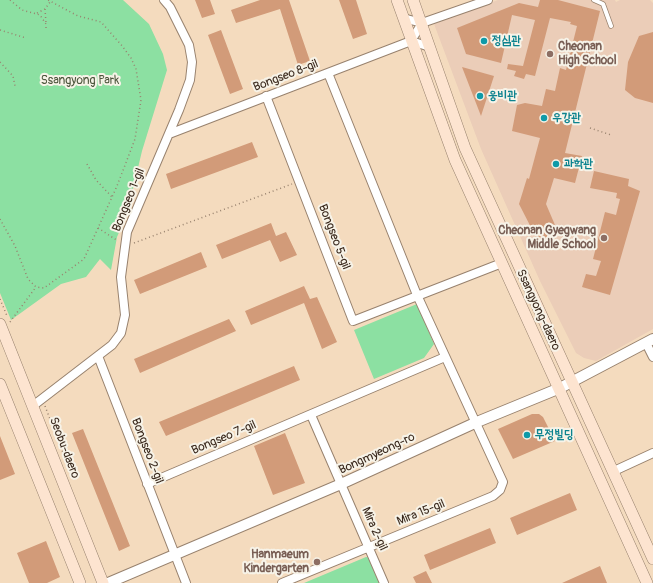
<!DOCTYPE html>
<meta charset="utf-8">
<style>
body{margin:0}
canvas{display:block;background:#f4dbbe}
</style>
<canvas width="653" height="583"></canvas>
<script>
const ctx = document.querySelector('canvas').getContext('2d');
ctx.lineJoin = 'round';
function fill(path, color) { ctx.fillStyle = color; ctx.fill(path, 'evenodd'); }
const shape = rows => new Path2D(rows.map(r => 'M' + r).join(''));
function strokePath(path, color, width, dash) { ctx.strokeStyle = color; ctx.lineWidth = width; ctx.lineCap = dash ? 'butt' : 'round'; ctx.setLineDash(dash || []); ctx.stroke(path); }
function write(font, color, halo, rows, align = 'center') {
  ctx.font = font + ' Pangolin,"Poor Story",sans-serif'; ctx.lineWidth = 4; ctx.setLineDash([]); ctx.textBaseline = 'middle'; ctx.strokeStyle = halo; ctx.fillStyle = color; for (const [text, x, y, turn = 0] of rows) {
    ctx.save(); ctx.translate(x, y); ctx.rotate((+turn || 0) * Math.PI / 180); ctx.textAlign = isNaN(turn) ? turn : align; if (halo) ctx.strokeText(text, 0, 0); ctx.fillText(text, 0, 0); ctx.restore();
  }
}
const built = shape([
 [498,0,615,0,616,2,620,0,650,0,653,3,653,329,596,361,584,358,576,353,540,281,481,149,434,24]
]);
const green = shape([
 [0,0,123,0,149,24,163,54,167,70,142,151,127,214,117,237,111,270,100,259,86,277,61,284,11,320,0,293],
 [417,304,434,344,424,358,374,379,354,330],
 [366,557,372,558,382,583,304,583]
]);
const building = shape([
 [195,0,210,0,215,14,202,18],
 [260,0,289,0,310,61,298,65,280,9,236,23,231,10],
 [339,0,356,0,367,34,353,39],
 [540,0,558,0,600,11,565,153,582,156,575,183,554,178,546,204,558,232,538,241,519,204,527,178,529,179,540,138,512,131,517,105,525,103,542,106,546,89,555,91,560,68,566,70,577,26,570,24,571,22,550,18,535,76,526,74,524,79,514,76,516,71,507,69,508,64,523,66,535,20,512,15,501,63,466,54,457,28,519,3,538,7],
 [221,30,243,89,230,94,208,35],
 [653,32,653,103,635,98,625,90,628,62,639,36],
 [462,67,494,76,481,116],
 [252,142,258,157,171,189,166,174],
 [594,171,629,179,628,186,640,191,610,295,582,287,586,274,596,276,601,261,593,259,605,212,616,215,620,199,616,198,617,193,590,188],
 [271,223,276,236,286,232,297,255,280,262,270,240,222,259,216,245],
 [201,252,207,267,140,294,134,280],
 [304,286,310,299,317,297,337,342,322,349,304,303,251,325,245,311],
 [229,319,236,331,140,373,134,359],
 [294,366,300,380,166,436,159,422],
 [532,414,539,414,543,417,555,441,513,459,498,429],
 [83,429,130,546,119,551,72,433],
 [285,433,305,483,273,495,254,446],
 [0,436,15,474,0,480],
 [570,493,577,510,517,535,510,518],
 [490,528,496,543,430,570,424,555],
 [46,541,60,577,47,583,29,583,17,553],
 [600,566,607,583,562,583],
 [426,571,432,583,416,583,413,577]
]);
const path = shape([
 [10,0,22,10,40,15,46,24,46,29],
 [45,9,46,23],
 [37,13,45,9,50,2],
 [0,30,26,38],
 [0,62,13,76,15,86],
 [590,128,611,135],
 [87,164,96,180,112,197],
 [0,219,15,246,28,279,36,287,44,288,84,259,117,186,135,139,141,100,136,69,131,58,123,47,101,22,78,16,48,0],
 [98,228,118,241],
 [134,243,292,184],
 [0,299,7,316],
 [10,322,36,287],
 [45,406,70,471]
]);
const service = shape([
 [594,0,603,4,611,26]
]);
const minor = shape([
 [403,18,422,23],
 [422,23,488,0],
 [411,41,422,23],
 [411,41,430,47],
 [266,96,353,321,502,263],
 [169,134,411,41],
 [646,343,653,357],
 [98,356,186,583],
 [34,405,112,345,121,333,125,315,121,277,127,232,179,110,190,80,192,62,189,45,170,7,164,0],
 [311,415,384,583],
 [614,471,653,453],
 [147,484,445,357],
 [282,583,493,496,500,490,503,482,417,295,328,73]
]);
const tertiary = shape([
 [108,583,341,484,477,422,560,388,653,339]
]);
const secondary = shape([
 [397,0,455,160,647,583],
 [413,0,465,148,653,559],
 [0,324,103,583],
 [0,384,80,583]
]);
const markers = [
 [484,41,4,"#0f9aa8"],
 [550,54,4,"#8d6e63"],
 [480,96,4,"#0f9aa8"],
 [544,118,4,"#0f9aa8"],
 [556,164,4,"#0f9aa8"],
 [604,238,4,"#8d6e63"],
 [527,435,4,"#0f9aa8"],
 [317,562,4,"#8d6e63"]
];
const cultureNames = [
 ["정심관",492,41],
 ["웅비관",488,96],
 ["우강관",552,118],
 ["과학관",564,164],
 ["무정빌딩",535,435]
];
const educationNames = [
 ["Cheonan",558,47,"left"],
 ["High School",558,61,"left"],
 ["Cheonan Gyegwang",596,231],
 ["Middle School",596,245],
 ["Hanmaeum",309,555],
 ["Kindergarten",309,569]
];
const streetNames = [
 ["Bongseo 8-gil",286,76,-21],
 ["Bongseo 1-gil",129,200,-68],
 ["Bongseo 5-gil",334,237,69],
 ["Ssangyong-daero",538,310,65],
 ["Bongseo 7-gil",224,438,-23],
 ["Seobu-daero",64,448,69],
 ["Bongseo 2-gil",147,451,69],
 ["Bongmyeong-ro",377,454,-25],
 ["Mira 15-gil",421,513,-22],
 ["Mira 2-gil",374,529,66]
];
const parkNames = [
 ["Ssangyong Park",80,81]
];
fill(built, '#ebcdb8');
fill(green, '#8ce0a2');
fill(building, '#d29b79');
strokePath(service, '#98826e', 5.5);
strokePath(minor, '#98826e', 10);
strokePath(tertiary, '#98826e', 12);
strokePath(secondary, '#98826e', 12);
strokePath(path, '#98826e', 1.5, [1, 3]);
strokePath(service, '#fff', 4);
strokePath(minor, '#fff', 8);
strokePath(tertiary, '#fff', 10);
strokePath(secondary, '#fde4d0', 11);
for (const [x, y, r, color] of markers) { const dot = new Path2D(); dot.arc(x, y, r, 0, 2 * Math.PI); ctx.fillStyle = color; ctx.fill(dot); strokePath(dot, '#f7f3e8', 1.5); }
write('bold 12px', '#0d838f', '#f7f3e8', cultureNames, 'left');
write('bold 12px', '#785e54', '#f7f3e8', educationNames, 'right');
write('12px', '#3b2a1e', '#f7f3e8', streetNames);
write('12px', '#4f583f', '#f7f3e8', parkNames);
</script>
